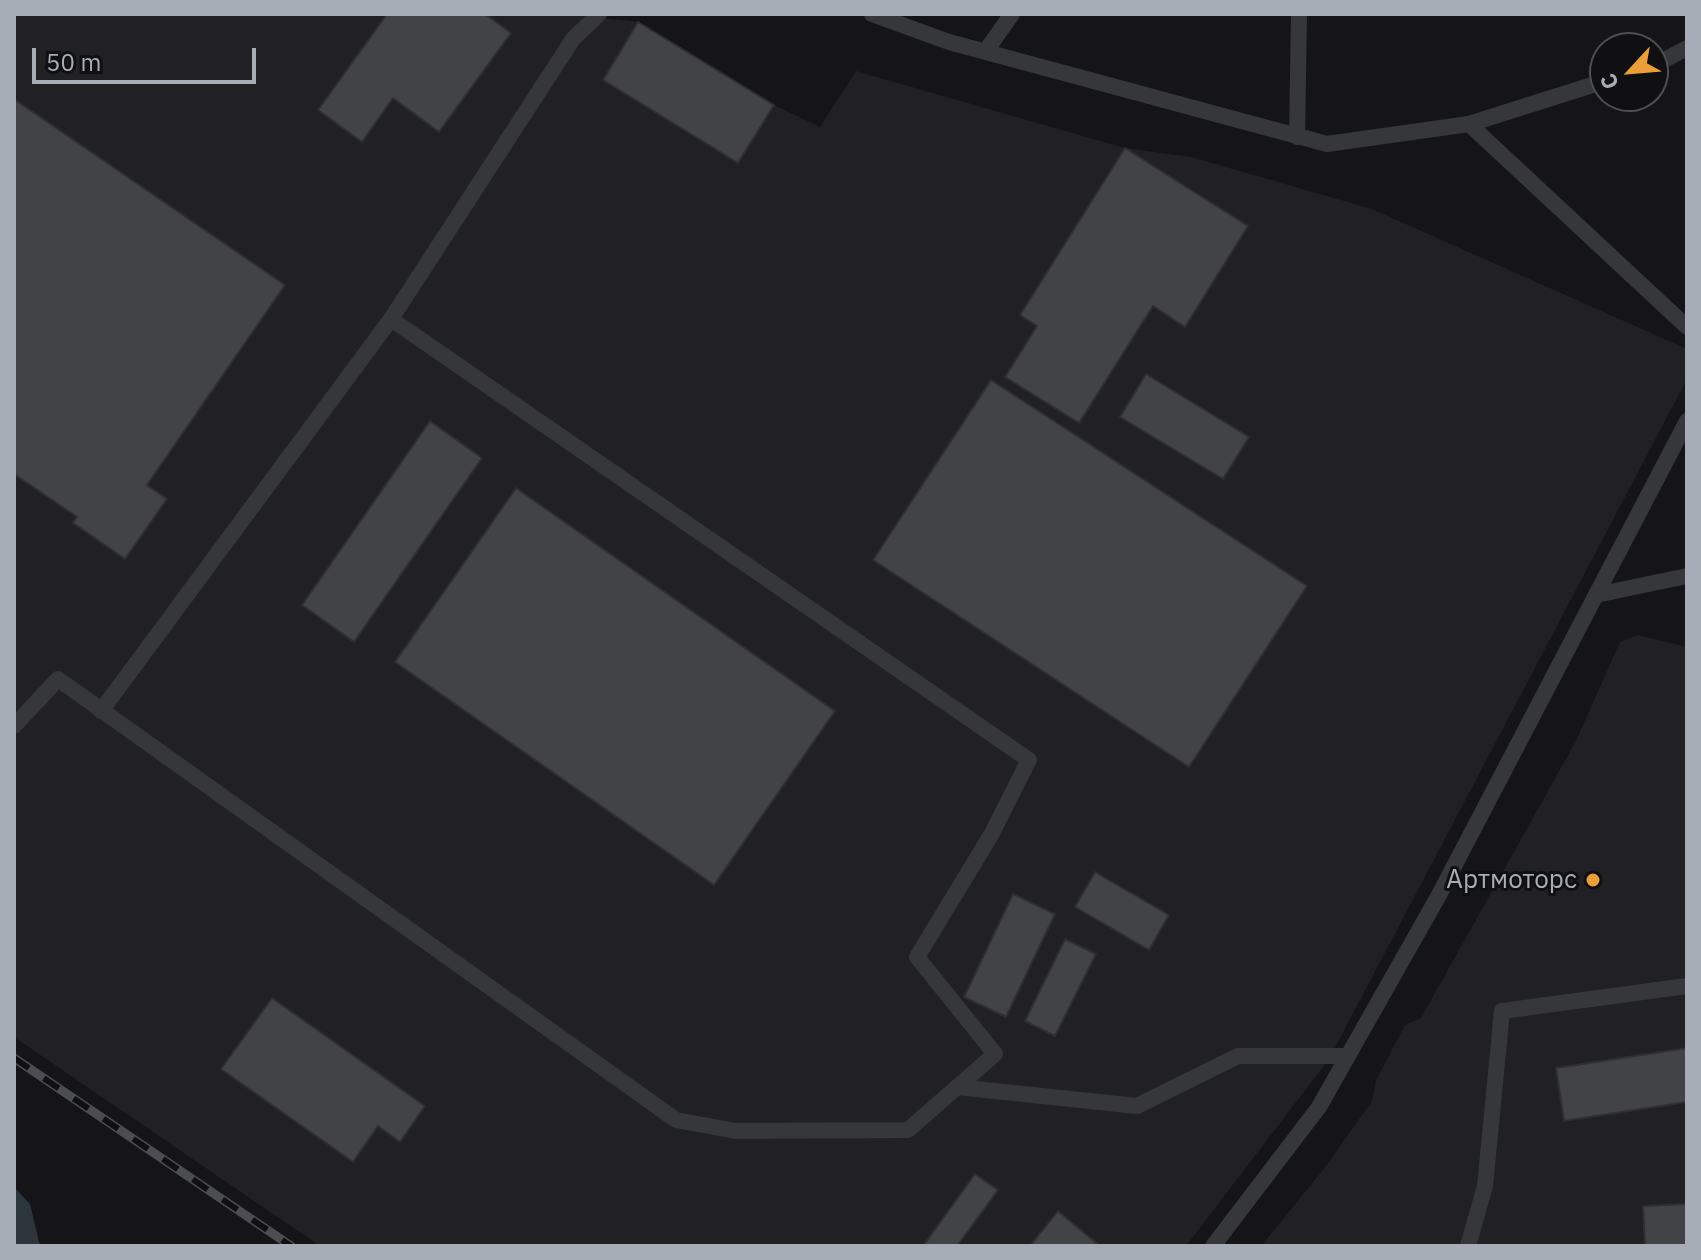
<!DOCTYPE html>
<meta charset="utf-8">
<style>
body{margin:0}
#map{position:relative;width:1701px;height:1260px;overflow:hidden;background:#151517;font-family:"IBM Plex Sans",sans-serif}
canvas{display:block}
.frame{position:absolute;inset:0;border:16px solid #a7adb6;pointer-events:none}
.north{position:absolute;left:1589px;top:32px;width:80px;height:80px;box-sizing:border-box;background:#101012;border:2px solid #4c4f54;border-radius:50%;rotate:244deg;font-size:22px;font-weight:700;line-height:32px;text-align:center;color:#a7adb6}
.north::after{content:'';display:block;margin:auto;width:28px;height:36px;background:#ec9f38;clip-path:polygon(50% 0,100% 100%,50% 72%,0 100%)}
.scale{position:absolute;left:32px;top:48px;width:224px;height:36px;box-sizing:border-box;border:4px solid #a7adb6;border-top:0;padding-left:10px;font-size:24px;line-height:28px;white-space:nowrap;color:#a7adb6;-webkit-text-stroke:6px #101012;paint-order:stroke}
</style>
<div id="map">
<canvas width="1701" height="1260"></canvas>
<div class="frame"></div>
<div class="north">С</div>
<div class="scale">50 m</div>
</div>
<script>
const ctx = document.querySelector('canvas').getContext('2d');
ctx.lineJoin = 'round';
function fill(path, color) { ctx.fillStyle = color; ctx.fill(path, 'evenodd'); }
const shape = rows => new Path2D(rows.map(r => 'M' + r).join(''));
function strokePath(path, color, width, dash) { ctx.strokeStyle = color; ctx.lineWidth = width; ctx.lineCap = dash ? 'butt' : 'round'; ctx.setLineDash(dash || []); ctx.stroke(path); }
function write(font, color, halo, rows, align = 'center') {
  ctx.font = font + ' "IBM Plex Sans",sans-serif'; ctx.lineWidth = 6; ctx.setLineDash([]); ctx.textBaseline = 'middle'; ctx.strokeStyle = halo; ctx.fillStyle = color; for (const [text, x, y, turn = 0] of rows) {
    ctx.save(); ctx.translate(x, y); ctx.rotate((+turn || 0) * Math.PI / 180); ctx.textAlign = isNaN(turn) ? turn : align; if (halo) ctx.strokeText(text, 0, 0); ctx.fillText(text, 0, 0); ctx.restore();
  }
}
const built = shape([
 [14,14,567,14,638,22,774,105,820,127,856,71,1125,148,1191,157,1372,209,1687,349,1687,379,1329,1059,1186,1246,320,1246,14,1037],
 [1638,635,1687,647,1687,1246,1261,1246,1323,1170,1372,1101,1376,1080,1405,1025,1421,1018,1576,741,1620,642]
]);
const water = shape([
 [14,1187,30,1204,40,1246,14,1246]
]);
const building = shape([
 [387,14,485,14,511,33,439,132,393,98,362,142,318,110,387,14],
 [638,22,774,105,738,163,603,80,638,22],
 [14,99,285,285,147,485,167,499,125,559,73,523,77,517,14,474,14,99],
 [1125,148,1248,226,1185,327,1153,306,1079,423,1005,377,1037,326,1020,315,1125,148],
 [1146,374,1249,437,1223,479,1120,417,1146,374],
 [991,380,1307,586,1189,767,873,560,991,380],
 [430,421,482,458,354,642,302,605,430,421],
 [516,488,835,711,714,885,395,662,516,488],
 [1095,872,1169,915,1149,950,1075,907,1095,872],
 [1013,894,1055,914,1006,1017,964,997,1013,894],
 [1065,939,1096,954,1055,1036,1025,1021,1065,939],
 [272,998,425,1106,400,1142,378,1126,353,1162,221,1069,272,998],
 [1687,1048,1687,1102,1564,1121,1556,1068,1687,1048],
 [975,1174,998,1190,957,1246,923,1246,975,1174],
 [1687,1204,1687,1246,1645,1246,1643,1206,1687,1204],
 [1058,1211,1100,1246,1030,1246,1058,1211]
]);
const service = shape([
 [872,14,949,42,1327,144,1469,124,1605,81],
 [985,52,1012,14],
 [1653,66,1687,48],
 [1469,124,1687,327],
 [1297,137,1299,14],
 [1596,595,1687,576],
 [101,711,391,319],
 [14,726,58,679,676,1120,736,1131,908,1130,995,1054,917,957,991,835,1029,760,391,319,573,39,599,14],
 [957,1087,1137,1106,1238,1056,1348,1056],
 [1213,1246,1319,1107,1439,895,1687,421],
 [1468,1246,1485,1186,1502,1011,1687,986]
]);
const rail = shape([
 [14,1058,291,1246]
]);
const markers = [
 [1593,880,8,"#ec9f38"]
];
const poiNames = [
 ["Артмоторс",1577,880]
];
fill(built, '#212124');
fill(water, '#2b353a');
fill(building, '#414347');
strokePath(building, '#2f2f33', 2);
strokePath(service, '#36373b', 16);
strokePath(rail, '#4b4d52', 9);
strokePath(rail, '#101012', 6, [18]);
for (const [x, y, r, color] of markers) { const dot = new Path2D(); dot.arc(x, y, r, 0, 2 * Math.PI); ctx.fillStyle = color; ctx.fill(dot); strokePath(dot, '#101012', 3); }
write('26px', '#a7adb6', '#101012', poiNames, 'right');
</script>
